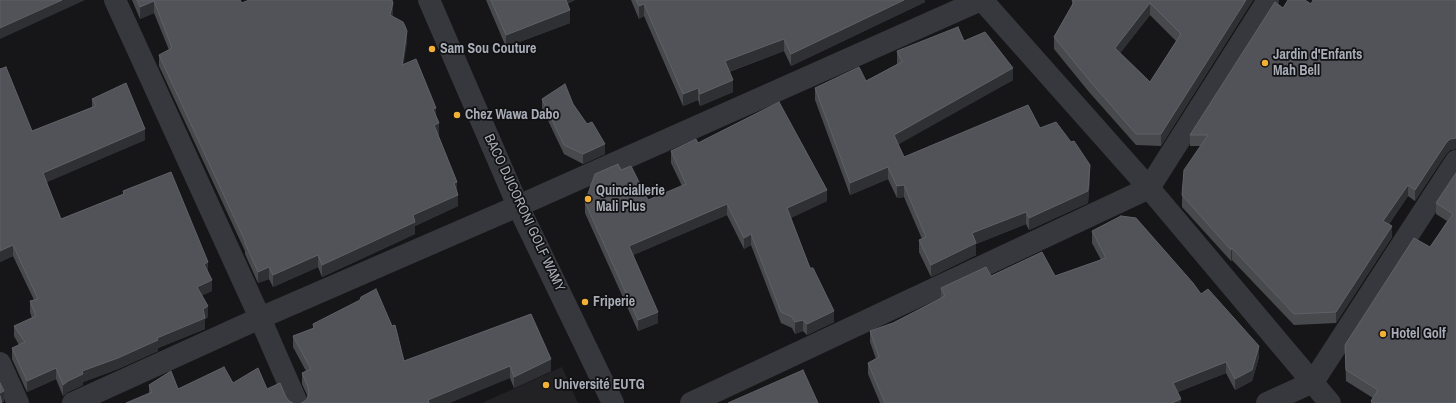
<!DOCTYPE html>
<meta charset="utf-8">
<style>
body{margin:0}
canvas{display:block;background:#161618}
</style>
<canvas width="1456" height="403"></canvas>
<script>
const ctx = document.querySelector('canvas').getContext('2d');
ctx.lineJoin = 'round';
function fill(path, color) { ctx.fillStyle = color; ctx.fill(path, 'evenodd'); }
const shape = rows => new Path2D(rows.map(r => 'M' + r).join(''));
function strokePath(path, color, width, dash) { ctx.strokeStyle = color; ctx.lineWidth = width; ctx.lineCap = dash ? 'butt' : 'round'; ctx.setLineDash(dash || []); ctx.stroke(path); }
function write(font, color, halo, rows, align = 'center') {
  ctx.font = font + ' "Archivo Narrow",sans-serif'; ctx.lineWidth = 3.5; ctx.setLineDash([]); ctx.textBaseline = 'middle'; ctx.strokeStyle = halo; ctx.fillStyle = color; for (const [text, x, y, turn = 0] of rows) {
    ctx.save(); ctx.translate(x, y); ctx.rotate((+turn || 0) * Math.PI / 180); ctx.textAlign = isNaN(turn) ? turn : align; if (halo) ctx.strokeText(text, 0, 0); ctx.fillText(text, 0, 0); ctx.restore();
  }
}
const built = shape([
 [562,367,578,403,482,403]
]);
const minor = shape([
 [115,0,260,318,297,403],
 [982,0,1149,188,1330,403],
 [0,363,18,403],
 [73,403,260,318,518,206,981,0],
 [691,403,1149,188,1268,0],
 [1267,403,1313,382,1456,161]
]);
const tertiary = shape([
 [429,0,518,206,613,403]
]);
const wall = shape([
 [132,0,240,0,242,3,393,15,392,16,407,42,403,64,436,115,439,134,438,135,457,193,458,206,415,226,415,234,322,277,318,267,273,287,269,279,258,283,245,254,245,251,159,66,159,55,169,50,154,13,140,19],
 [486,0,575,0,567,4,570,23,506,47],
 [631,0,925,0,925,2,791,66,784,51,729,72,733,92,700,106,698,100,683,106,644,16,639,19],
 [1072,0,1253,0,1161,146,1136,145,1089,92,1054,49,1054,37,1072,5],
 [1150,15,1176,41,1150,82,1120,53],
 [1456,0,1456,149,1450,150,1446,154,1415,201,1408,196,1389,224,1392,237,1336,323,1294,325,1232,260,1231,261,1182,207,1182,195,1201,146,1190,146,1190,135,1283,8,1311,4],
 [964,41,1013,80,898,144,904,157,1040,128,1090,177,1088,203,1029,230,1026,224,976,244,976,255,931,277,919,252,919,240,922,239,904,197,897,198,888,179,850,195,815,100,815,88,866,81,897,64,897,51],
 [0,69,32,131,92,107,92,99,145,140,46,182,61,219,123,194,123,191,208,271,212,291,202,295,208,317,205,319,205,329,158,348,158,351,118,369,83,382,83,385,68,392,63,396,56,379,27,392,12,359,12,348,19,345,14,336,14,326,32,318,30,312,30,301,34,300,13,256,0,262],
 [542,99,573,104,605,154,583,164,564,154,542,108],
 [698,143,827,201,790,218,810,268,834,322,807,335,803,331,795,334,792,328,781,323,751,245,744,249,727,215,633,255,658,323,638,331,585,213,585,202,621,170,648,200,682,186,671,163,671,151],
 [1456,173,1456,403,1371,403,1371,401,1373,398,1346,381,1345,345,1430,247,1447,221,1436,214,1436,203],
 [1092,231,1201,294,1259,357,1252,381,1235,390,1226,373,1178,392,1181,403,880,403,868,374,868,363,876,359,870,342,870,331,893,323,941,298,941,288,991,276,1055,276,1101,260,1092,243],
 [531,314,551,371,514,388,510,378,302,403,307,399,308,397,302,384,302,373,306,371,293,347,293,336,313,329,313,324,404,361],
 [233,383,267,389,286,397,289,401,149,393,149,385,178,389]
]);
const shadedWall = shape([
 [62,0,85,0,0,39,0,28],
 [563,0,575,0,563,6],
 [904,0,925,0,925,2,791,66,791,54],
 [1246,0,1253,0,1161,146,1161,134],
 [154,1,154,13,140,19,140,7],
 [393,3,393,15,390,26,390,15],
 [1150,3,1150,15,1115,60,1115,48],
 [644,4,644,16,639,19,639,6],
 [570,10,570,23,506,47,506,35],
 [407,31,407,42,402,77,402,65],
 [784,39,784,51,725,73,725,61],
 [1013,68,1013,80,894,147,894,135],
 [733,80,733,92,700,106,700,94],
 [698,88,698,100,683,106,683,94],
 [436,108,436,119,433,109],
 [439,123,439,134,434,136,434,125],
 [145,129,145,140,43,184,43,173],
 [1456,138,1456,149,1450,150,1446,154,1415,201,1415,190,1446,143,1450,139],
 [605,144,605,154,583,164,583,154],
 [1090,165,1090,177,1088,203,1029,230,1029,218],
 [888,167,888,179,850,195,850,183],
 [457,182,457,193,454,183],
 [904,185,904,197,897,198,897,186],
 [1408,185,1408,196,1383,232,1383,221],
 [827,190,827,201,787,220,787,208],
 [458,195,458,206,415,226,415,234,322,277,322,265,413,215],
 [727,204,727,215,629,257,629,246],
 [1026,212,1026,224,976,244,976,255,931,277,931,265,972,233],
 [1392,226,1392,237,1336,323,1336,312],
 [751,234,751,245,744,249,744,238],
 [13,245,13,256,0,262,0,251],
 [1232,248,1232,260,1231,261,1231,250],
 [318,255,318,267,273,287,273,275],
 [208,262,208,273,204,264],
 [269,267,269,279,258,283,258,272],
 [212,280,212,291,197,298,197,287],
 [208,306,208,317,205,319,205,329,158,348,158,351,118,369,83,382,83,385,68,392,63,396,63,385,82,371,157,338],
 [834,311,834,322,807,335,807,324],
 [658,312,658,323,638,331,638,320],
 [803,320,803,331,795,334,795,322],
 [1259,346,1259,357,1252,381,1235,390,1235,379],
 [551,359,551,371,514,388,514,377],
 [1226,362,1226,373,1173,394,1173,383],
 [510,366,510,378,450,403,428,403,428,400],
 [56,368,56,379,27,392,27,381],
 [4,391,4,402,0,403,0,393],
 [1181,399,1181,403,1172,403]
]);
const building = shape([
 [0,0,62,0,0,28,0,0],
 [137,0,240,0,242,3,249,0,392,0,393,3,390,15,403,22,405,26,407,31,402,65,416,59,436,108,433,109,439,123,434,125,457,182,454,183,458,195,413,215,415,222,322,265,318,255,273,275,269,267,258,272,245,243,245,241,159,55,172,48,154,1,140,7,137,0],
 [491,0,566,0,570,10,506,35,491,0],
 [636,0,904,0,791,54,784,39,725,61,733,80,700,94,698,88,683,94,644,4,639,6,636,0],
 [1072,0,1246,0,1161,134,1136,134,1089,80,1054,37,1074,2,1072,0],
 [1150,3,1181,34,1150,82,1115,48,1150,3],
 [1288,0,1305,0,1311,4,1313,0,1456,0,1456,138,1450,139,1446,143,1415,190,1408,185,1383,221,1392,226,1336,312,1294,314,1232,248,1231,250,1182,195,1184,170,1208,135,1190,135,1275,2,1283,8,1288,0],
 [958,27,964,41,985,32,1013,68,894,135,904,157,1028,105,1040,128,1056,122,1071,142,1074,141,1090,165,1088,191,1029,218,1026,212,972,233,976,243,931,265,919,240,926,237,904,185,897,186,888,167,850,183,815,88,859,67,866,81,902,62,897,51,958,27],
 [6,67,32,131,96,106,92,99,126,83,145,129,43,173,61,219,124,194,123,191,171,172,208,262,204,264,212,280,197,287,208,306,203,309,205,318,157,338,158,340,118,358,82,371,83,374,68,381,63,385,56,368,27,381,12,348,25,342,14,326,36,316,30,301,38,299,13,245,0,251,0,69,6,67],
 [565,84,573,104,587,124,592,122,605,144,583,154,564,145,542,99,565,84],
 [779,102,827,190,787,208,810,268,813,268,834,311,807,324,803,320,795,322,792,317,781,312,751,234,744,238,727,204,629,246,658,312,638,320,585,202,595,174,618,164,621,170,631,166,648,200,686,184,671,151,696,139,698,143,779,102],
 [1456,173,1456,403,1373,403,1371,401,1378,390,1346,370,1345,345,1414,238,1430,247,1453,214,1436,203,1456,173],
 [1121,216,1136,218,1193,283,1201,294,1208,289,1259,346,1252,370,1235,379,1226,362,1173,383,1181,399,1172,403,885,403,868,363,879,357,870,331,893,323,945,296,941,288,986,267,991,276,1042,252,1055,276,1106,258,1092,231,1121,216],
 [376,289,392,326,395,325,404,361,531,314,551,359,514,377,510,366,428,400,429,403,301,403,302,403,307,399,309,393,308,387,302,373,311,369,293,336,314,328,313,324,360,300,361,297,376,289],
 [224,367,233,383,258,368,267,389,280,383,286,397,289,401,293,403,126,403,152,392,149,385,171,371,178,389,224,367],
 [803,370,818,403,728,403,803,370],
 [0,383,4,391,0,393,0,383],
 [0,396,2,403,0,403,0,396]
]);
const markers = [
 [432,49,4,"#f2b134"],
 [1265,63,4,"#f2b134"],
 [457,115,4,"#f2b134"],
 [588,199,4,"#f2b134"],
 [585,302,4,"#f2b134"],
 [1383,334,4,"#f2b134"],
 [546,385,4,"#f2b134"]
];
const poiNames = [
 ["Sam Sou Couture",440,49],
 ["Jardin d'Enfants",1273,55],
 ["Mah Bell",1273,71],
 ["Chez Wawa Dabo",465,115],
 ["Quinciallerie",596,191],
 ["Mali Plus",596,207],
 ["Friperie",593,302],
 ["Hotel Golf",1391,334],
 ["Université EUTG",554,385]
];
const streetNames = [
 ["BACO DJICORONI GOLF WAMY",524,213,65]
];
fill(built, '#222225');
strokePath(minor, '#37383d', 22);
strokePath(tertiary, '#37383d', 22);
fill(wall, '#47494d');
fill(shadedWall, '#2f3033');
fill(building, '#525359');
strokePath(building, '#5f6168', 1);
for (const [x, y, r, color] of markers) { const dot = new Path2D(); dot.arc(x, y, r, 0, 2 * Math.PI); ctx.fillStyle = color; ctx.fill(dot); strokePath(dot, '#111113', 1.5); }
write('bold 14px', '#a8adb8', '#111113', poiNames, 'left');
write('14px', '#a8adb8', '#111113', streetNames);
</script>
